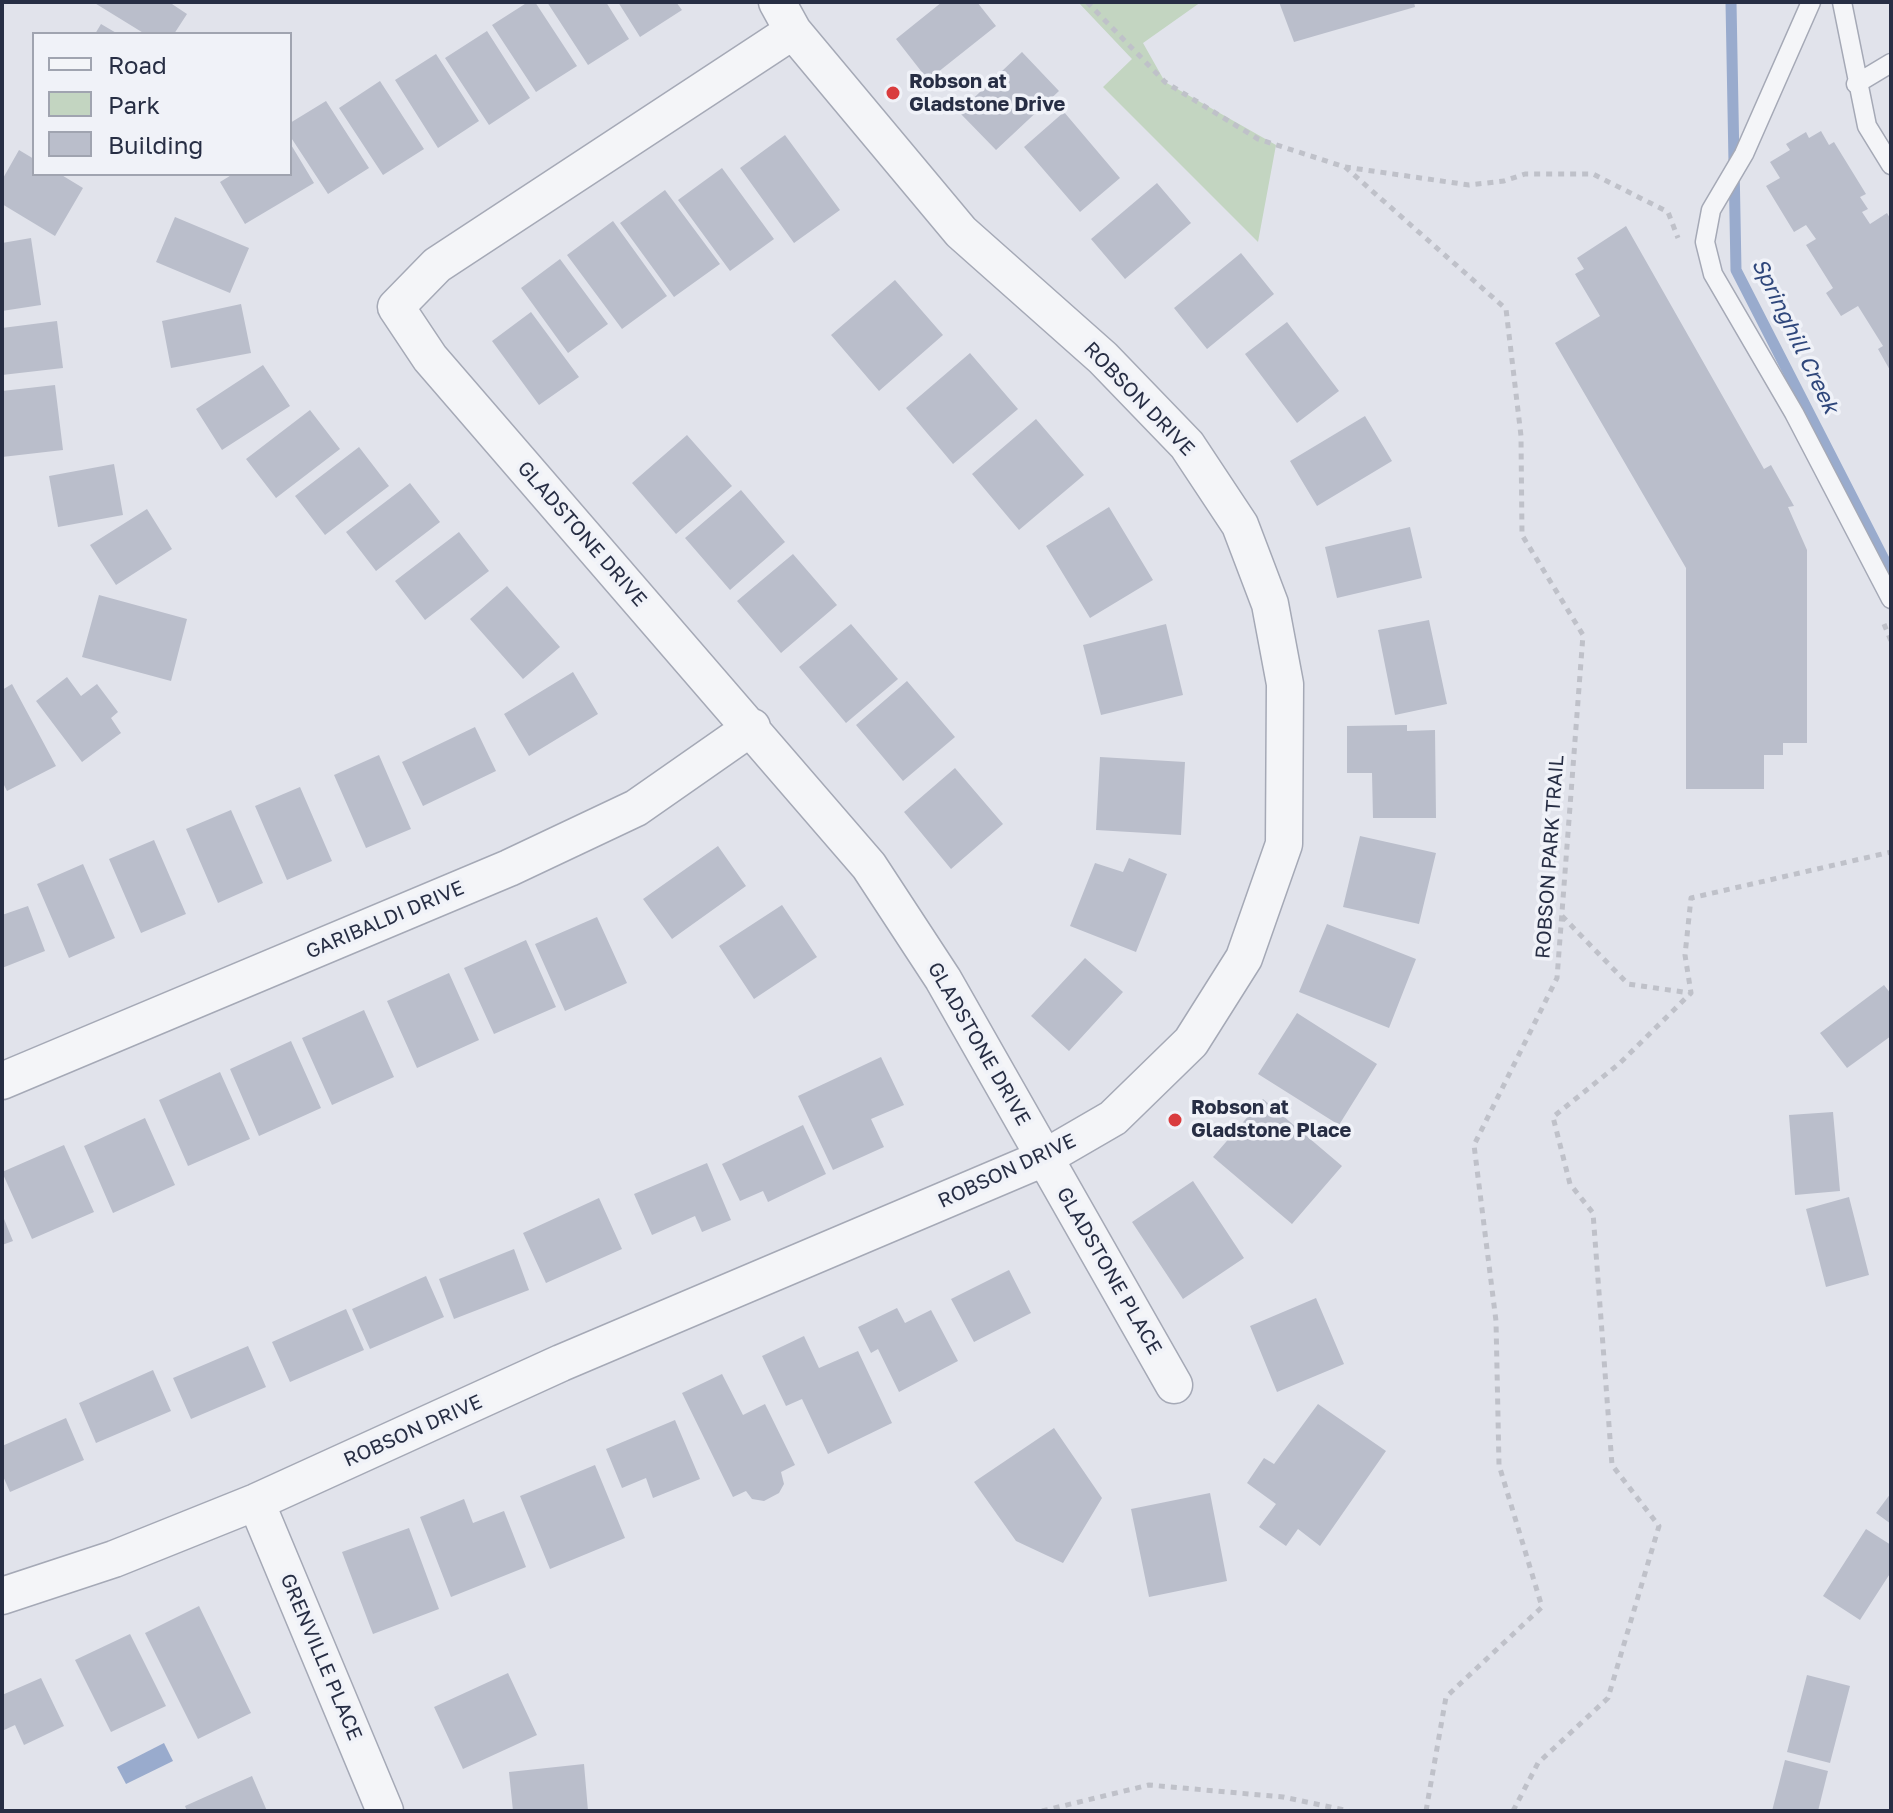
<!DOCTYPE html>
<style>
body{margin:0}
#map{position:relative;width:1893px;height:1813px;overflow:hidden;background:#e1e3eb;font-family:"Golos Text",sans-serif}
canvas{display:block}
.frame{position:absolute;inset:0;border:4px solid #272e44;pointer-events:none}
.legend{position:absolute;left:32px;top:32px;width:260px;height:144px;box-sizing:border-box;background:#f0f2f8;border:2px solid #a0a4b0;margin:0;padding:10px 14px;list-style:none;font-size:24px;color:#272e44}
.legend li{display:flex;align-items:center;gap:16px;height:40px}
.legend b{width:40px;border:2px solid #a0a4b0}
</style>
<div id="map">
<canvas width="1893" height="1813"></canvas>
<div class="frame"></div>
<ul class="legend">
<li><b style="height:10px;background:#f4f5f8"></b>Road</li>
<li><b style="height:22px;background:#c3d5c1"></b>Park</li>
<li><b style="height:22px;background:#babecb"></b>Building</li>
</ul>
</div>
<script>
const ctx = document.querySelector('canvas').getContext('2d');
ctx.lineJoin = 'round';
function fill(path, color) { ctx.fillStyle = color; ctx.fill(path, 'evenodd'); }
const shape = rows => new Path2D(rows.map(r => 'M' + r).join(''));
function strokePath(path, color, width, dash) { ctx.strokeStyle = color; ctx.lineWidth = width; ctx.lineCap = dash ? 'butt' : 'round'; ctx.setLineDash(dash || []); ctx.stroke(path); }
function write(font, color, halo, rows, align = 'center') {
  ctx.font = font + ' "Golos Text",sans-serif'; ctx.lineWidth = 7; ctx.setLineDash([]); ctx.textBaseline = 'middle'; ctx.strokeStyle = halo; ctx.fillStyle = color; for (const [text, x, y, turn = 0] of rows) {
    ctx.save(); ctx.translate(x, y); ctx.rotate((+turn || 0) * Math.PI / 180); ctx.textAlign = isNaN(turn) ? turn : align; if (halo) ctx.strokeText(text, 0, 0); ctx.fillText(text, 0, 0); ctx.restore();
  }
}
const green = shape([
 [1078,2,1201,2,1143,43,1165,82,1276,145,1258,242,1103,87,1132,59]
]);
const water = shape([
 [164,1743,173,1761,126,1784,117,1767]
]);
const stream = shape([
 [1731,2,1736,270,1891,573]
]);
const building = shape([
 [93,2,169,2,187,14,174,34,145,34],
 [528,2,535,2,577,66,536,92,492,25],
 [547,2,606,2,629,39,588,65],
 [618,2,676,2,682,10,640,37],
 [942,2,977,2,996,26,928,80,896,39],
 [1279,2,1414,2,1415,7,1294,42],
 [101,24,118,34,95,34],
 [487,31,530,98,489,125,445,58],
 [1022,52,1059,91,996,150,959,112],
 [436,54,479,121,438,148,395,80],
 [380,81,424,149,383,175,339,108],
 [326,101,369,168,328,194,290,136,290,123],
 [1064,112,1120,178,1080,212,1024,147],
 [1821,131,1829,145,1834,142,1866,194,1860,197,1868,209,1862,212,1870,224,1887,213,1891,220,1891,372,1878,349,1883,346,1858,306,1841,316,1826,293,1833,288,1806,245,1816,239,1806,225,1794,232,1766,186,1780,178,1770,162,1790,150,1786,144,1806,132,1809,138],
 [785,135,840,210,794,243,740,168],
 [290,143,314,183,245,224,220,182,233,174,290,174],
 [19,150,34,159,34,174,60,174,83,188,55,236,2,204,2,180],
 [722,168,774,239,730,271,678,200],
 [1157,183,1191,223,1125,279,1091,239],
 [665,190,720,264,674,297,620,223],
 [175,217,249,248,230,293,156,262],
 [613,221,667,296,622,329,567,255],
 [1626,226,1764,469,1771,465,1794,506,1788,507,1807,550,1807,743,1783,743,1783,755,1764,755,1764,789,1686,789,1686,568,1555,343,1600,316,1575,274,1584,269,1577,258],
 [31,238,41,305,2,311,2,243],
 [1241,253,1274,294,1207,349,1174,308],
 [560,259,608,324,568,353,521,288],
 [895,280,943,335,879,391,831,335],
 [241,304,251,353,171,368,162,321],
 [531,312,579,377,539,405,492,341],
 [57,321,63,368,2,375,2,328],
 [1287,322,1339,391,1297,423,1245,354],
 [970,353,1018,409,953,464,906,408],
 [263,365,290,406,222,450,196,409],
 [55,385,63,450,2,457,2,391],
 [310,410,340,449,276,498,246,459],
 [1365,416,1392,461,1317,506,1290,461],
 [1036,419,1084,475,1019,530,972,474],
 [687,435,732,486,676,534,632,483],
 [359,447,389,486,325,535,295,496],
 [114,464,123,515,58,527,49,476],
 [410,483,440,522,376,571,346,532],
 [741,490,785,542,730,590,685,538],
 [1109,507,1153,580,1090,618,1046,546],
 [147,509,172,549,116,585,90,545],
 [1410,527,1422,578,1337,598,1325,547],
 [459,532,489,571,425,620,395,581],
 [793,554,837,605,781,653,737,601],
 [507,586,560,647,523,679,470,619],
 [99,595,187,619,171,681,82,657],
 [1429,620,1447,704,1395,715,1378,630],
 [851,624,898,679,846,723,799,667],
 [1166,624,1183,695,1101,715,1083,645],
 [573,672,598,714,529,756,504,714],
 [67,677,81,696,97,684,118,712,111,718,121,733,82,762,36,701],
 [907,681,955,737,903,781,856,725],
 [12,684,56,766,7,791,2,781,2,690],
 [1407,725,1407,731,1435,730,1436,818,1373,818,1372,773,1347,773,1347,726],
 [475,727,496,771,423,806,402,762],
 [379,755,411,829,366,848,334,775],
 [1100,757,1185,762,1181,835,1096,830],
 [955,768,1003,824,951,869,904,812],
 [300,787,332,861,287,880,255,806],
 [231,810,263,883,218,903,186,829],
 [1360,836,1436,853,1419,924,1343,907],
 [154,840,186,914,141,933,109,859],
 [718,846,746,886,672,939,643,899],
 [1129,858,1167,874,1136,952,1070,926,1095,863,1123,872],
 [83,864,115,938,69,958,37,884],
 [782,905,817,957,754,999,719,946],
 [28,906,45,951,2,968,2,915],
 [597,917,627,983,565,1011,535,944],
 [1327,924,1416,959,1389,1028,1299,992],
 [526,940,556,1007,494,1034,464,968],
 [1085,958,1123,992,1069,1051,1031,1016],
 [449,973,479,1040,417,1068,387,1001],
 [1884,985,1891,994,1891,1036,1847,1068,1820,1033],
 [364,1010,394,1077,332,1105,302,1038],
 [1297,1013,1377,1064,1339,1125,1258,1074],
 [291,1041,321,1108,259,1136,230,1069],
 [881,1057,904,1105,871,1119,884,1147,833,1170,798,1096],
 [220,1072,250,1139,188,1166,159,1100],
 [1263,1099,1342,1166,1292,1224,1213,1157],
 [1833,1112,1840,1191,1795,1195,1789,1115],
 [145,1118,175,1185,113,1213,84,1146],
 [803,1125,826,1174,768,1202,763,1191,740,1201,722,1164],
 [64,1145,94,1212,32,1239,2,1172],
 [707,1163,731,1220,702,1232,695,1216,652,1235,634,1194],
 [1193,1181,1244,1258,1183,1299,1132,1222],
 [1849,1197,1869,1275,1826,1287,1806,1209],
 [599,1198,622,1249,546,1283,523,1233],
 [2,1214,13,1241,2,1245],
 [514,1249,529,1290,454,1319,439,1279],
 [1009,1270,1031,1313,974,1342,951,1299],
 [426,1276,444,1317,370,1349,352,1309],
 [1316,1298,1344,1364,1277,1392,1250,1326],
 [897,1308,905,1323,931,1310,958,1361,899,1392,878,1349,871,1353,858,1327],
 [346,1309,364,1350,290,1382,272,1342],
 [804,1336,819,1368,858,1351,892,1423,828,1454,802,1399,786,1406,762,1356],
 [248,1346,266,1387,191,1419,173,1378],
 [153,1370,171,1411,96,1443,79,1403],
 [722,1374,743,1415,765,1404,795,1465,781,1472,784,1484,779,1493,764,1501,752,1499,746,1491,733,1497,682,1393],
 [1318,1404,1386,1451,1320,1546,1298,1529,1286,1546,1259,1527,1276,1504,1247,1483,1264,1458,1274,1464],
 [66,1418,84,1460,10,1492,2,1474,2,1446],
 [675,1420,700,1479,653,1498,646,1478,622,1488,606,1449],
 [1054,1428,1102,1498,1063,1563,1016,1541,974,1482],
 [595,1465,625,1538,550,1569,520,1496],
 [1210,1493,1227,1581,1149,1597,1131,1509],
 [1891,1493,1891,1524,1876,1513],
 [464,1499,473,1523,504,1511,526,1567,451,1597,420,1517],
 [409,1528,439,1609,373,1634,342,1552],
 [1866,1529,1891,1545,1891,1572,1860,1620,1823,1596],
 [199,1606,251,1713,198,1739,145,1633],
 [130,1634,166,1706,111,1732,75,1660],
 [508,1673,537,1735,463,1769,434,1707],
 [1807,1675,1850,1686,1830,1763,1787,1752],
 [41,1678,64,1726,24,1745,15,1725,2,1731,2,1695],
 [1785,1760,1828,1771,1818,1811,1772,1811],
 [584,1764,588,1811,513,1811,509,1772],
 [252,1776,267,1811,187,1811,185,1806]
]);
const path = shape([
 [1087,2,1165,82,1258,139,1345,167,1469,185,1504,181,1525,174,1593,174,1668,212,1678,238],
 [1345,167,1506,309,1521,436,1522,535,1583,635,1557,978,1474,1145,1496,1321,1499,1465,1542,1607,1446,1697,1426,1811],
 [1884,624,1891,641],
 [1562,916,1628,984,1690,993],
 [1042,1811,1149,1785,1283,1797,1349,1811],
 [1513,1811,1538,1763,1608,1698,1659,1526,1612,1465,1593,1213,1570,1184,1553,1117,1620,1063,1691,993,1685,955,1691,898,1891,852]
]);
const service = shape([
 [1811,2,1744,154,1711,210,1705,242,1713,274,1794,413,1891,599],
 [1842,2,1867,126,1891,165],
 [1856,84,1891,63]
]);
const minor = shape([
 [793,31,437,265,396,307,430,358,869,866,943,979,1174,1385],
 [2,1081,509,868,636,808,752,727],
 [256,1502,385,1811],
 [2,1596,114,1559,256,1502,561,1363,1044,1158,1113,1118,1191,1042,1244,958,1284,844,1285,684,1270,604,1240,525,1187,445,1103,358,961,232,793,31,777,2]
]);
const markers = [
 [893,93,8,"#d93c3e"],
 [1175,1120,8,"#d93c3e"]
];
const poiNames = [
 ["Robson at",909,82],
 ["Gladstone Drive",909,105],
 ["Robson at",1191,1108],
 ["Gladstone Place",1191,1131]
];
const streetNames = [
 ["ROBSON DRIVE",1139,399,46],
 ["GLADSTONE DRIVE",582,534,49],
 ["ROBSON PARK TRAIL",1550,857,-86],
 ["GARIBALDI DRIVE",385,920,-23],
 ["GLADSTONE DRIVE",979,1044,60],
 ["ROBSON DRIVE",1007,1171,-25],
 ["GLADSTONE PLACE",1109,1271,60],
 ["ROBSON DRIVE",413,1431,-24],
 ["GRENVILLE PLACE",321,1657,67]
];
const waterNames = [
 ["Springhill Creek",1795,336,64]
];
fill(green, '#c3d5c1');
fill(water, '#99abcd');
strokePath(stream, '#99abcd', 11);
fill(building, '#babecb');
strokePath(service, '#a5a9b6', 21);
strokePath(minor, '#a5a9b6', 39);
strokePath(path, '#bfc1c9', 5, [6, 6]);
strokePath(service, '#f4f5f8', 18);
strokePath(minor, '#f4f5f8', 36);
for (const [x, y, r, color] of markers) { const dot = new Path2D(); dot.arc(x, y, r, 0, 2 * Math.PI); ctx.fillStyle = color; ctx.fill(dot); strokePath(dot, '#f0f2f8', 3); }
write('bold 20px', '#272e44', '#f0f2f8', poiNames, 'left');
write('20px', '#272e44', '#f0f2f8', streetNames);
write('italic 22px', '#2e467b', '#f0f2f8', waterNames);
</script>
